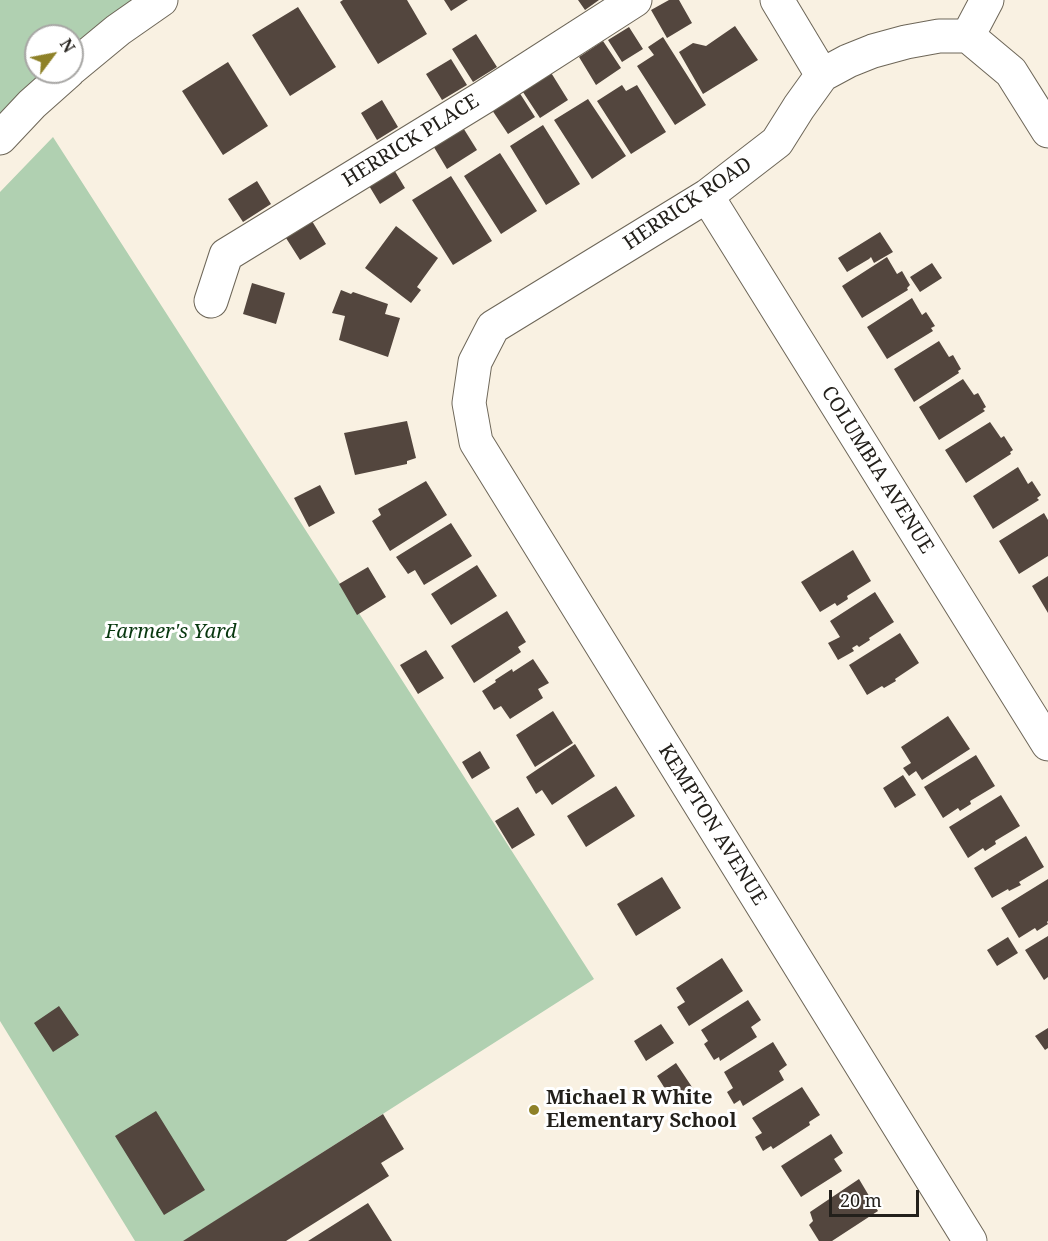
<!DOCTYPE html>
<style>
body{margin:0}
#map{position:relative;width:1048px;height:1241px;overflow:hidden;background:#f9f1e2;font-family:"Noto Serif",serif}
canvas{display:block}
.north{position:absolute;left:24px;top:24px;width:60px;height:60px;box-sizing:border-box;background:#fff;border:2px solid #a7a6a4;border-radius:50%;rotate:58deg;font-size:16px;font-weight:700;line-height:24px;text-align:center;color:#23201b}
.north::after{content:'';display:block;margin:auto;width:21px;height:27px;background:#8e8128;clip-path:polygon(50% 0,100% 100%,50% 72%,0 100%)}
.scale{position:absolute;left:829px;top:1190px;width:90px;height:27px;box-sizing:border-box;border:3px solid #23201b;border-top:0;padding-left:8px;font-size:18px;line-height:21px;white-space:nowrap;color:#23201b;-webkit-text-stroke:4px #fff;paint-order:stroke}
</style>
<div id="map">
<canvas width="1048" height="1241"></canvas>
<div class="north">N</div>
<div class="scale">20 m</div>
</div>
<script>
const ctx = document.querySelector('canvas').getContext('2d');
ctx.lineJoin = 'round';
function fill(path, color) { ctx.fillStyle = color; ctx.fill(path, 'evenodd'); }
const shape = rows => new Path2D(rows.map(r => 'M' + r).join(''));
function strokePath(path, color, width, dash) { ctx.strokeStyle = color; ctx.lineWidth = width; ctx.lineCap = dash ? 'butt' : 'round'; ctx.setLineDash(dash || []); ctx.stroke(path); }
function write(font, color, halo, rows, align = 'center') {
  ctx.font = font + ' "Noto Serif",serif'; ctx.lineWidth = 6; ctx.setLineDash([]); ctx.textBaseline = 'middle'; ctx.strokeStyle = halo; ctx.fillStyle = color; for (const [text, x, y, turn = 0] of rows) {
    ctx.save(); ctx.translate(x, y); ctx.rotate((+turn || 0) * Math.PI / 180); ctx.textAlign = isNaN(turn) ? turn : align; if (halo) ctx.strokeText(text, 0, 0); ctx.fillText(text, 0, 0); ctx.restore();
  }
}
const green = shape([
 [0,0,165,0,0,150],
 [36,36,72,36,72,72,36,72],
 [53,137,594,979,184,1241,135,1241,0,1021,0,192]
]);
const building = shape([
 [343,0,407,0,427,34,378,64,340,2],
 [444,0,468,0,451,11],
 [578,0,599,0,585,10],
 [669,0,679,0,692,23,667,38,651,10],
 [298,7,336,67,290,96,252,35],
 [735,26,758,60,703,94,679,52,693,43,706,46],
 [629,27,643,49,622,62,608,40],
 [476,34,497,67,473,82,452,49],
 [663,37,706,105,675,125,637,66,654,55,648,47],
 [603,41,621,68,596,85,579,57],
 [451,59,467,85,442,100,426,74],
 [228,62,268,126,223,155,182,91],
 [550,71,568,100,540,118,521,89],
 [622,85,626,91,637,85,666,132,631,154,597,101],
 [519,92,535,117,508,134,492,110],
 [588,99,626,156,592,179,554,120],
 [382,100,398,127,377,140,361,113],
 [543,125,580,184,546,205,510,146],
 [462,126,477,150,447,169,432,144],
 [500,153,537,211,501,234,464,176],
 [393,168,405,188,380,204,368,184],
 [451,176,492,241,453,265,412,200],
 [257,181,271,204,243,222,228,199],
 [312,221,326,244,300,260,286,238],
 [396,226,438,258,417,287,421,290,411,303,365,268],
 [880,232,893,252,874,263,871,257,869,259,847,272,838,258],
 [887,257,897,274,902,271,910,285,907,288,908,290,862,318,842,286],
 [932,263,942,278,920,292,910,277],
 [252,283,285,293,276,324,243,314],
 [341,290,351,294,353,292,388,304,385,314,400,318,388,357,339,340,345,316,332,313],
 [912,298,922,315,926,312,935,326,931,328,933,331,887,359,867,327],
 [939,341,949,357,953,355,961,369,958,371,959,373,914,402,894,369],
 [963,379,974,395,978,393,986,407,983,409,985,411,939,440,919,407],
 [407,421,416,458,407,461,407,464,355,475,344,433],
 [990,422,1001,438,1004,436,1013,450,1010,452,1011,454,966,483,945,450],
 [1018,467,1028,484,1032,481,1041,495,1037,498,1039,500,993,529,973,496],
 [426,481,447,515,390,551,372,521,381,515,378,509],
 [320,485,335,513,309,527,294,498],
 [1044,513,1048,520,1048,556,1019,574,999,541],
 [451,523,472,556,424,585,415,570,408,574,396,557],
 [853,550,871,581,847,596,848,599,837,606,835,603,820,612,801,582],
 [477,565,497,596,451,625,431,594],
 [368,567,386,597,357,615,339,584],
 [1048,576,1048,613,1032,586],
 [875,592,894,622,869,638,870,640,859,647,857,645,852,648,854,651,838,660,828,643,840,637,830,621],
 [507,611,526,642,518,647,521,652,474,683,451,646],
 [900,633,919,663,895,679,896,681,884,688,882,686,867,695,849,665],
 [426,650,444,678,418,694,400,665],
 [533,659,549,683,538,689,543,698,510,719,501,706,494,710,482,691,496,682,495,680,512,669,513,672],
 [553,711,573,743,535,767,516,735],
 [948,716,970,749,922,780,916,771,909,776,903,768,911,763,901,747],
 [575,744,595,776,552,805,542,790,536,794,526,777],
 [480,751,490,768,472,779,462,762],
 [976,755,995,786,970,801,971,804,960,811,958,808,943,818,924,787],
 [903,775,916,795,895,808,883,788],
 [616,786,635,816,586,847,567,816],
 [1001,795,1020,826,995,841,996,844,985,851,983,848,968,858,949,827],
 [518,807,535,835,512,849,495,821],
 [1026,836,1044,867,1019,882,1021,885,1009,891,1008,889,992,898,974,868],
 [662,877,681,908,636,936,617,904],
 [1048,879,1048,921,1047,922,1048,924,1037,931,1035,928,1019,938,1001,908],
 [1048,936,1048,977,1044,980,1025,950],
 [1008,937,1018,953,997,966,987,950],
 [722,958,743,991,689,1026,677,1007,685,1002,676,988],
 [748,1000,761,1020,751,1027,757,1037,720,1061,719,1057,714,1060,704,1044,708,1041,701,1030],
 [59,1006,79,1035,53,1052,34,1023],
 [661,1024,674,1043,646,1061,634,1041],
 [1048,1028,1048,1048,1045,1050,1035,1036],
 [773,1042,787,1065,779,1071,784,1080,743,1106,740,1100,734,1104,727,1092,733,1088,724,1072],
 [676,1063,694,1090,674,1103,657,1076],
 [802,1087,820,1115,809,1122,810,1125,773,1149,771,1146,763,1151,755,1137,762,1133,752,1118],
 [156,1111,205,1190,164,1215,115,1136],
 [383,1114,404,1149,381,1163,389,1176,286,1241,183,1241],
 [831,1134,843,1153,834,1159,842,1171,801,1197,781,1166],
 [859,1179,878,1211,832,1241,819,1241,809,1225,813,1221,810,1212],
 [368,1203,392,1241,308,1241]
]);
const minor = shape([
 [777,0,822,75],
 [968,36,939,36,906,42,873,51,848,61,822,75,799,107,777,142,707,196,493,327,475,362,469,403,476,442,970,1241],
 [968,36,1011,72,1048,131],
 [968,36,987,0],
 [72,68,118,30,161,0],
 [0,138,32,104,68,72],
 [707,196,1048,744],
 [211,301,226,255,484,97,635,0]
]);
const markers = [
 [534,1110,6,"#8e8128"]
];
const streetNames = [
 ["HERRICK PLACE",411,141,-32],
 ["HERRICK ROAD",688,204,-34],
 ["COLUMBIA AVENUE",877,470,58],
 ["KEMPTON AVENUE",712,825,58]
];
const parkNames = [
 ["Farmer's Yard",171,632]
];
const poiNames = [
 ["Michael R White",546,1098],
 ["Elementary School",546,1121]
];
fill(green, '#b0d0b1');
fill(building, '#53463e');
strokePath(minor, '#6d6658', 35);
strokePath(minor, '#fff', 33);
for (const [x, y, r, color] of markers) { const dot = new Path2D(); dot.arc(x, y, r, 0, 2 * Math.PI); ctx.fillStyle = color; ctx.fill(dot); strokePath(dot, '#fff', 2); }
write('20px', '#23201b', '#fff', streetNames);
write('italic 20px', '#07370e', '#fff', parkNames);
write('bold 20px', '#23201b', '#fff', poiNames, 'left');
</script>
